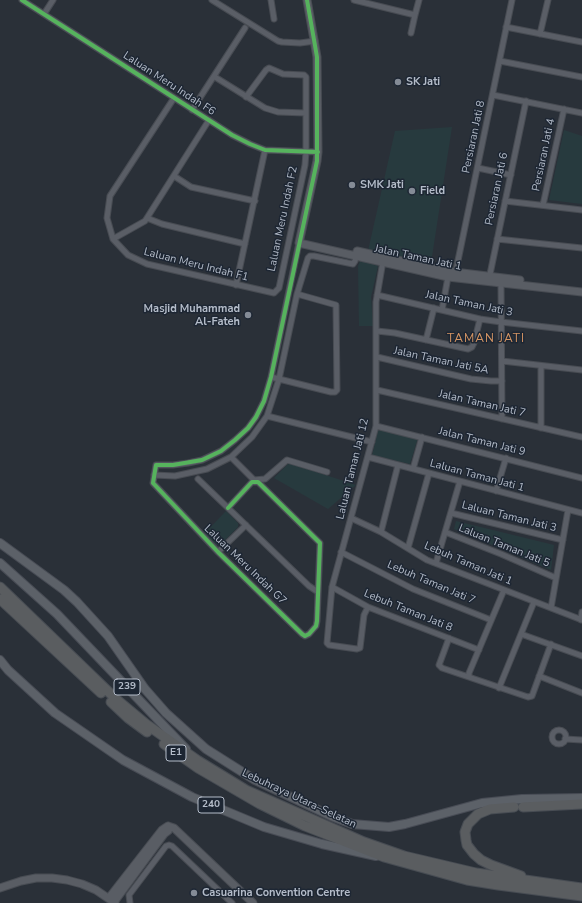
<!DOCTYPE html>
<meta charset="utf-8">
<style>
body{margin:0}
canvas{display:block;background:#2a3038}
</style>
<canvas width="582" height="903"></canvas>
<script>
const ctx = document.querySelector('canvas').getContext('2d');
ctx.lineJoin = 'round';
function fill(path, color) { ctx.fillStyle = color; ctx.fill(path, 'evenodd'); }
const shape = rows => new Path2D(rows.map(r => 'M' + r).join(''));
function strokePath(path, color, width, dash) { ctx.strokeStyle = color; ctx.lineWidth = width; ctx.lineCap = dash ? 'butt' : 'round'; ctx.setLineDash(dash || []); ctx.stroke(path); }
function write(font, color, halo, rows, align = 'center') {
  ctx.font = font + ' "Nunito Sans",sans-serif'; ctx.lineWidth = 3; ctx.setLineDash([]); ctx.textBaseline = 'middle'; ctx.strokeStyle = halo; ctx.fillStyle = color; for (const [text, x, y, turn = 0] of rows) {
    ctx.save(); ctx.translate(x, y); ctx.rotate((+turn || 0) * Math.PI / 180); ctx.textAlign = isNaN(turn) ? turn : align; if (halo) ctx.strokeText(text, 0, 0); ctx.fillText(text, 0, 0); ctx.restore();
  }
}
const green = shape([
 [452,127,431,263,368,251,395,131],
 [564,130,582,136,582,204,549,200],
 [361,259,378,266,371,297,373,326,359,326,358,266],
 [385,429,418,438,410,464,372,455,378,431],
 [289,463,356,485,328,509,274,478],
 [226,511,238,523,238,527,220,545,215,545,204,534],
 [456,521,554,545,551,570,454,529]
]);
const street = shape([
 [22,0,232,135,250,144,265,150,318,152],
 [212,0,278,41,282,42,300,43,315,41],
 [271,0,274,19],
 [354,0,415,15,419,0],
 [44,14,53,0],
 [506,27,582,42],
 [411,33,415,15],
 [540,34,548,0],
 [500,61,582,77],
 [215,77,265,108,278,112,306,113],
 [493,95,582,113],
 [174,98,110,196,107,218,113,239,128,255,147,264,274,293,279,288,305,165,306,152,306,77,304,75,283,74,269,68,266,70,246,97],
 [192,110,245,28],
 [478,168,511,175],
 [174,176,191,187,255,201],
 [505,201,582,210],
 [543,205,564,109],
 [147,218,162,224,245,244],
 [113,239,145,221,209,120],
 [497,239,582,248],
 [455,275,512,0],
 [489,279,526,101],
 [501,283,502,419],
 [236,285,265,150],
 [377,295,480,319,501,322,582,331],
 [442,310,448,277],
 [377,331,395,333,468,349,472,347,474,343,480,319],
 [426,340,434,308],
 [377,357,471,379,491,381,502,381],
 [502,361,582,370],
 [541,366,541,428],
 [271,377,331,392,335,392,337,390,336,305,297,294],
 [377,390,582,437],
 [267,416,372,442],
 [376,426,582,478],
 [231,457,254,480,265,479,287,460,327,472],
 [368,457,582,513],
 [413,469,422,437],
 [154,475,175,476,207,469,231,457,252,437,267,416,279,379,297,294,308,258,310,256,314,256,353,264,355,261,357,254],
 [198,479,309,586,318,592],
 [496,491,506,458],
 [228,508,252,482,258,482,320,543,317,621,316,626,309,634,305,636,302,634,218,552,153,483,156,465,173,465,188,463,202,460,221,451,235,440,248,428,256,417,264,401,271,377,299,243],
 [451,513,563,540],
 [351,518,381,532,427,560,582,620],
 [381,532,398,465],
 [445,532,501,554,556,578],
 [408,548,429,473],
 [218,552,246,525],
 [341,552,413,589,491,620],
 [436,563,460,481],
 [332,587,368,607,479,650],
 [368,607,364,615,360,648,357,649,329,645,327,643,332,587,376,426,376,302,383,261],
 [551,608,568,510],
 [581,620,582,612],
 [521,634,582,656],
 [449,638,439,665,442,668,528,697,532,696,551,644],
 [539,676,582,693],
 [469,677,469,673,504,590],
 [499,688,534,602],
 '552 737a7 7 0 1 1 14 0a7 7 0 1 1-14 0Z',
 [565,739,582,740],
 [130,903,129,895,166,846,169,845,172,846,232,903]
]);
const secondary = shape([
 [307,0,317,57,318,152,317,161,299,243,448,277,582,292],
 [357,251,446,271,520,280],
 [168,826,174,828,253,903],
 [0,888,21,881,36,878,52,878,67,880,82,884,96,890,115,903],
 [109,898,162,830,168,826],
 [114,902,164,834,168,831]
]);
const primary = shape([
 [0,543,64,590,77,602,108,636,145,689,166,713,206,749,255,780,331,816,352,824,389,827,405,824,482,803,522,799,582,798],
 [0,563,57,614,186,749],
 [0,660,8,670,55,713,123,760,192,797,264,827,322,844,376,856]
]);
const highway = shape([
 [0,587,116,699,146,724,197,760,246,790,364,842,404,856,476,873,582,888],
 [0,599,101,693],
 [111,702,128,718,147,732],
 [164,744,198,768,260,804,305,826,384,857,467,880,498,885,582,896],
 [514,807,490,809,478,814,468,824,465,832,466,840,467,845,474,854,481,860,491,865,521,876],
 [523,807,582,804]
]);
const cycleway = shape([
 [22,0,232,135,250,144,265,150,318,152],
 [228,508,252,482,258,482,320,543,317,621,316,626,309,634,305,636,302,634,218,552,153,483,156,465,173,465,202,460,221,451,235,440,248,428,256,417,264,401,271,377,317,161,317,57,307,0]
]);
const markers = [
 [398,82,4,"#848b96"],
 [352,185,4,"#848b96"],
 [412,191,4,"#848b96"],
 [248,315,4,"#848b96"],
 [194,893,4,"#848b96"]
];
const shields = [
 [127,687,26],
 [176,753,20],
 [211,805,26]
];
const shieldNames = [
 ["239",127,687],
 ["E1",176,753],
 ["240",211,805]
];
const poiNames = [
 ["SK Jati",406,82],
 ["SMK Jati",360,185],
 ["Field",420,191],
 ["Masjid Muhammad",240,309,"right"],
 ["Al-Fateh",240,322,"right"],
 ["Casuarina Convention Centre",202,893]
];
const streetNames = [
 ["Laluan Meru Indah F6",169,84,33],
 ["Persiaran Jati 8",474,137,-78],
 ["Persiaran Jati 4",544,155,-78],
 ["Persiaran Jati 6",497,189,-78],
 ["Laluan Meru Indah F2",283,219,-78],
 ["Jalan Taman Jati 1",418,258,12],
 ["Laluan Meru Indah F1",196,265,14],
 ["Jalan Taman Jati 3",469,304,12],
 ["Jalan Taman Jati 5A",441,361,12],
 ["Jalan Taman Jati 7",482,404,13],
 ["Jalan Taman Jati 9",482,442,14],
 ["Laluan Taman Jati 12",353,469,-76],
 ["Laluan Taman Jati 1",477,476,15],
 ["Laluan Taman Jati 3",509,517,14],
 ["Laluan Taman Jati 5",504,546,22],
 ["Lebuh Taman Jati 1",468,564,23],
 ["Laluan Meru Indah G7",245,565,44],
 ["Lebuh Taman Jati 7",431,583,23],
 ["Lebuh Taman Jati 8",408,611,22],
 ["Lebuhraya Utara–Selatan",299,799,25]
];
const neighbourhoodNames = [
 ["TAMAN JATI",486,339]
];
fill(green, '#273a3e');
strokePath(street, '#484c53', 7);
strokePath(secondary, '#484c53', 9);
strokePath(primary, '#484c55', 10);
strokePath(highway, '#474c53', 11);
strokePath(street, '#5a5e66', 5);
strokePath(secondary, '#595d64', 7);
strokePath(primary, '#5c6168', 8);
strokePath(highway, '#5a5d60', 9);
strokePath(cycleway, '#56b35d', 4);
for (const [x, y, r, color] of markers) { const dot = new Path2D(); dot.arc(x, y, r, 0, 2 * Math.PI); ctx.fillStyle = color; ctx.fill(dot); strokePath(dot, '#1d2633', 1.5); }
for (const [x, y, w] of shields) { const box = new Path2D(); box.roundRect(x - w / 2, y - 8, w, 16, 3); ctx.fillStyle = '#1d2633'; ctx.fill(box); strokePath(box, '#b4bcc9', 1); }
write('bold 10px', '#b4bcc9', null, shieldNames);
write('bold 11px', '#b4bcc9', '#1d2633', poiNames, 'left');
write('11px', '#b4bcc9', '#1d2633', streetNames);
ctx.letterSpacing = '1px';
write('12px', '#d59563', '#1d2633', neighbourhoodNames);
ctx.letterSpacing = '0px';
</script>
